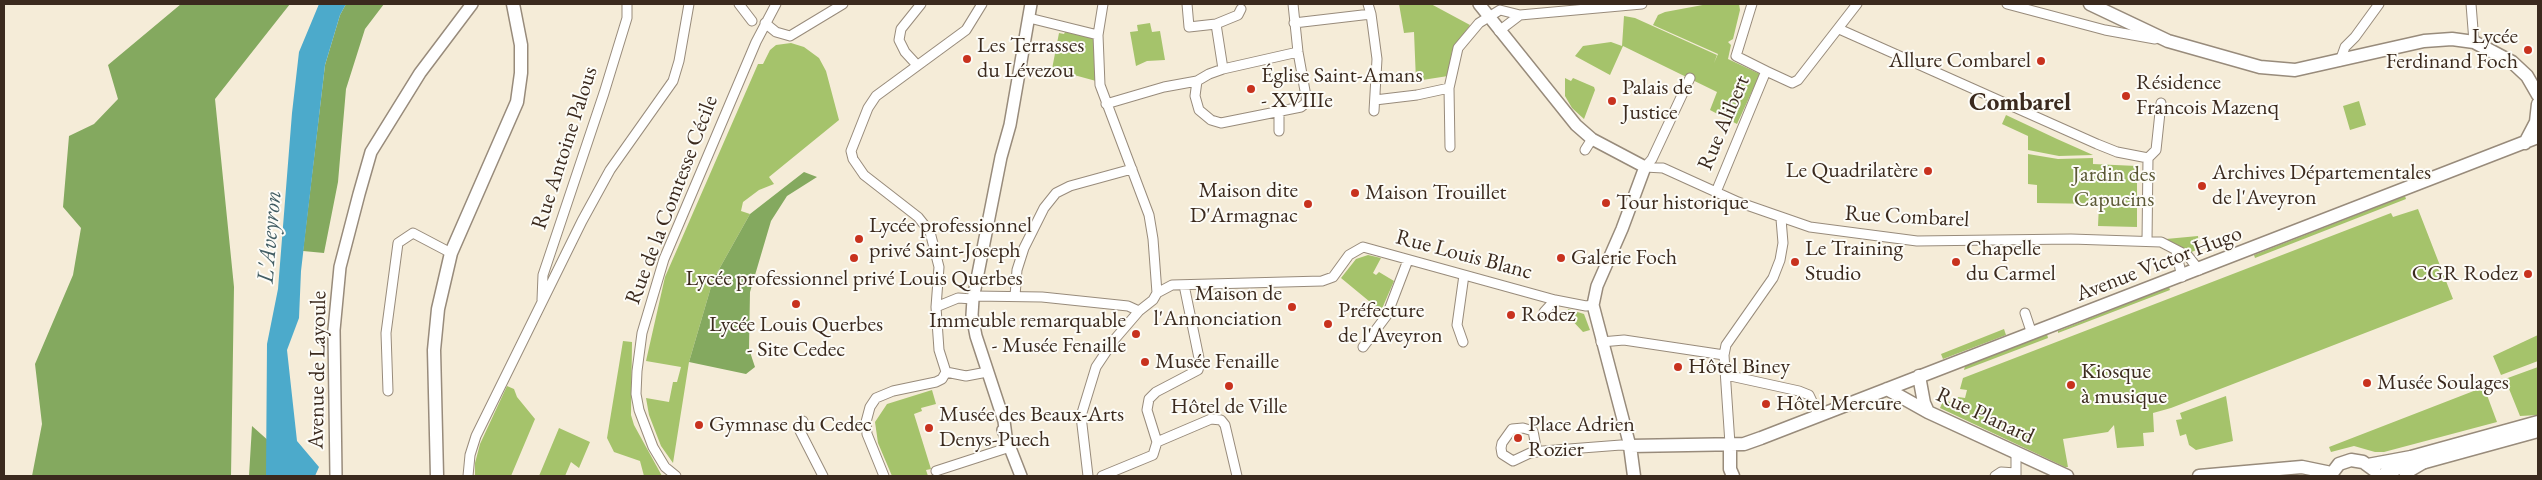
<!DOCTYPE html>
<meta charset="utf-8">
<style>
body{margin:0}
#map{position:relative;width:2542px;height:480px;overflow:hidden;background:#f5ecd8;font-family:"EB Garamond",serif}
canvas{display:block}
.frame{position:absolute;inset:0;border:5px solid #3b2a1e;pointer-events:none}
</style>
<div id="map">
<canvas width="2542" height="480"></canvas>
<div class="frame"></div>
</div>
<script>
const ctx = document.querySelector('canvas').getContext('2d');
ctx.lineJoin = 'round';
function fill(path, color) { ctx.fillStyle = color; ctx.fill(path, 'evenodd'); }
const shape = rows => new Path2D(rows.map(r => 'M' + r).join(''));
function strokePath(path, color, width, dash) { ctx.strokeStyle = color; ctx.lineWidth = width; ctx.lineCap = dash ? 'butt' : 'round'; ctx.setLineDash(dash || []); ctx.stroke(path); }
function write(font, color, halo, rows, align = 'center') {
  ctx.font = font + ' "EB Garamond",serif'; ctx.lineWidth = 4; ctx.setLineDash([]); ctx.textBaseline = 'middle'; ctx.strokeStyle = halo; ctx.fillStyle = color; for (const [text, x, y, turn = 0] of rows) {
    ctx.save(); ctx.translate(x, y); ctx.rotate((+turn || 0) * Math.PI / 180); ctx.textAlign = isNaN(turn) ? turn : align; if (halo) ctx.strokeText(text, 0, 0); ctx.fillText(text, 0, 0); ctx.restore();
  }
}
const green = shape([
 [1399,4,1431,4,1470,25,1452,51,1448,76,1416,81,1414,32,1404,33],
 [1708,4,1739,4,1740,10,1733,39,1728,42,1731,45,1728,59,1760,74,1737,124,1710,110,1717,92,1623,46,1610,75,1575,56,1583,46,1611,42,1622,46,1624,16,1635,18,1717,55,1714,63,1718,54,1653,25,1658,15,1665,12],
 [1150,23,1152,32,1160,31,1165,60,1147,61,1136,66,1130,32,1138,31,1137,25],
 [1066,30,1096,37,1096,81,1052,69,1059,33,1064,34],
 [791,43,804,47,819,58,826,71,839,120,769,177,774,184,759,190,743,202,741,211,750,214,713,280,689,362,673,463,661,446,649,415,646,398,669,402,673,382,677,382,681,367,646,361,665,277,758,64,763,64,770,50,776,45],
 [1565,78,1571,81,1573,78,1594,87,1595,90,1584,119,1572,108,1565,96],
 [2359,101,2366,125,2350,130,2343,106],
 [2006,115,2057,139,2093,155,2059,156,2028,150,2028,136,2002,124],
 [2028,154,2058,159,2093,158,2093,164,2137,166,2137,227,2098,226,2099,204,2037,203,2037,185,2028,184],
 [2405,196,2406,199,2255,258,2254,255],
 [2418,209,2453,299,2171,408,2153,413,2154,432,2143,433,2144,446,2117,448,2114,425,2108,432,2063,439,2068,467,2065,467,1940,408,1944,399,1956,405,1958,397,1965,398,1967,390,1960,389,1963,378,2391,213,2393,217],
 [2198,236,2199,249,2189,253,2166,239],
 [1368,255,1381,258,1373,273,1376,275,1379,272,1394,281,1381,311,1341,278,1356,259],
 [2169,287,2170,290,2058,333,2058,331],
 [1568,309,1584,314,1590,330,1583,332,1567,315],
 [2004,329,2006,335,1943,359,1941,354],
 [2047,334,2048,338,1964,370,1965,366],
 [2538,335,2538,361,2501,375,2493,356],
 [623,341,632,342,631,415,634,425,662,476,644,476,640,461,614,452,607,438],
 [2538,367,2538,415,2520,416,2505,379],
 [507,386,514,389,517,397,535,419,511,476,475,476,475,463,480,444],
 [2484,387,2497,422,2384,452,2375,452,2354,446,2331,452,2329,447],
 [932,390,936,404,921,408,922,411,914,414,931,469,926,470,928,476,892,476,878,443,875,422,887,404],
 [2226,396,2233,441,2196,450,2189,445,2186,434,2180,436,2176,420,2182,419,2180,413],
 [559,428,590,442,579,468,571,462,565,476,539,476]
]);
const forest = shape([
 [181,4,290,4,215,99,234,287,231,476,32,476,42,424,35,364,73,275,81,228,63,207,69,136,94,124,118,99,108,65],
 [346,4,384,4,365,29,346,89,338,182,324,253,303,251,325,65,340,15],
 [804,172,817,177,787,196,771,221,750,292,749,349,755,367,746,374,689,362,713,280,750,214],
 [252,426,308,476,249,476]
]);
const water = shape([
 [319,4,346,4,340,15,325,65,301,271,299,318,287,350,297,441,319,467,315,476,266,476,267,344,278,289,292,113,299,52]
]);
const minor = shape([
 [739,4,752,21],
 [1103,4,1098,35,1100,85,1149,215,1153,239,1157,293],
 [1187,4,1189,27,1216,24,1238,15,1241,9],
 [1368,4,1371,14,1377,59,1374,111],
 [2007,4,2105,30,2155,39],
 [2471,4,2474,42],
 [1029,18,1098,35],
 [765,23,776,32,790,36,843,4],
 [1294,23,1371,14],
 [1216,24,1223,69],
 [1839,29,2097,144,2117,152,2148,158],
 [1499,31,1520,15],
 [2340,61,2345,47,2355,37,2379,4],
 [917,65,905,52,899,40,901,29,921,4],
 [1766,71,1792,83,1798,80,1857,4],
 [1197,81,1195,96,1199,110,1211,120,1221,123,1301,107,1307,102,1298,52,1293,4],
 [1375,100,1417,95,1449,88],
 [1106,104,1164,87,1197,81,1209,74,1223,69,1298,52],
 [1279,131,1279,112],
 [1450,147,1449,88,1458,48,1479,23,1500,10,1520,15,1642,4],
 [1585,150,1592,139],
 [1645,167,1663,168,1738,202,1810,227,1917,241,2071,239,2161,242,2188,256,2199,270],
 [1645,167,1652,159,1690,78],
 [1716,192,1766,71,1736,56,1752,4],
 [2147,241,2148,158,2156,150,2161,103],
 [2176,251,2182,277],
 [974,296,1042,297,1128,306,1139,311],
 [1015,296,1017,270,1024,248,1044,208,1056,193,1070,186,1132,169],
 [542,300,543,275,604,93,627,18,627,4],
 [936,307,958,298,973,299],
 [1544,312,1555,300],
 [2025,313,2032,334],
 [1463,342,1457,325,1464,275],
 [1601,342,1624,340,1724,355],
 [1363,347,1387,315,1408,260],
 [946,372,939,350,936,307,939,267,930,232,918,217,864,175,853,159,851,151,868,108,876,96,966,30,982,4],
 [946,372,966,376,987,372],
 [1726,375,1799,391,1809,395,1819,416],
 [388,391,386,333,398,243,413,233,451,253],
 [803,421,800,431,823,476],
 [1157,442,1211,419,1221,420,1225,425,1237,476],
 [1730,444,1724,355,1726,345,1773,278,1780,260,1783,243,1781,219],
 [1537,452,1533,431,1523,428,1512,429,1502,443,1501,448,1502,454,1513,461,1530,453,1543,451,1621,445,1630,446],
 [2016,453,2016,476],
 [936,471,1010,447],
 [468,476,470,455,476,436,582,221,610,170,673,81,679,61,689,4],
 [676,476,665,467,653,447,639,410,636,394,637,371,642,333,664,259,756,42,776,4],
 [884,476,867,434,866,422,870,407,876,398,893,391,936,382,942,379,946,372],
 [1088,476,1081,416,1096,367,1114,340,1139,311,1153,300,1157,293,1172,285,1322,281,1333,277,1349,255,1363,247,1555,300,1586,306,1593,305],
 [1102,476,1153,455,1157,442,1147,410,1149,399,1156,392,1198,370,1200,363,1184,285],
 [1995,476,2001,472,2016,473]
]);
const tertiary = shape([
 [1479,4,1576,125,1592,139,1645,167,1622,229,1597,286,1593,305,1630,446],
 [1003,430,1021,476],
 [1006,436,1004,421,976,336,972,315,973,299,1001,157,1010,125,1031,4],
 [336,476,334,330,340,267,359,194,371,152,420,73,472,4],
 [2405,476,2408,472,2425,462]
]);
const secondary = shape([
 [2090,4,2168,41,2260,67,2295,70,2424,41,2452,39,2474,42,2512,62,2527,76,2538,95],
 [2525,143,2536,122,2538,104],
 [1919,376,1924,403,1928,412],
 [1887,389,1928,412,2067,476],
 [1730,444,1730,469,1733,476],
 [2368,465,2411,457,2538,422],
 [437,476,434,350,438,309,451,253,517,102,521,73,521,45,513,4],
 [1634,476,1630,446,1744,444,1761,438,2538,137],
 [2199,476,2302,467,2331,473],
 [2330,476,2339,464,2351,460,2363,462,2374,470],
 [2380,476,2413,462,2425,462,2538,431]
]);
const markers = [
 [2528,50,5,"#c8321e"],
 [967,59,5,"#c8321e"],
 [2041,61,5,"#c8321e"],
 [1251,89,5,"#c8321e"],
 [2126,96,5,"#c8321e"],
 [1612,101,5,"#c8321e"],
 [1928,171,5,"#c8321e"],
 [2202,186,5,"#c8321e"],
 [1355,193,5,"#c8321e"],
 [1606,203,5,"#c8321e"],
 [1308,204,5,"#c8321e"],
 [859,239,5,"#c8321e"],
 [854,258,5,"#c8321e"],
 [1561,258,5,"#c8321e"],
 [1795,262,5,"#c8321e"],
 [1956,262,5,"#c8321e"],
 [2528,274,5,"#c8321e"],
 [796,304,5,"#c8321e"],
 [1292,307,5,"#c8321e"],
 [1511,315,5,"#c8321e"],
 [1328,324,5,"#c8321e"],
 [1136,334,5,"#c8321e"],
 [1145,362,5,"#c8321e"],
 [1678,367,5,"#c8321e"],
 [2367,383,5,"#c8321e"],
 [2071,385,5,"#c8321e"],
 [1229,386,5,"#c8321e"],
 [1766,404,5,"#c8321e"],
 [699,425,5,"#c8321e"],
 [929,428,5,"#c8321e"],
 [1518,438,5,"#c8321e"]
];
const poiNames = [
 ["Lycée",2518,37,"right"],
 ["Ferdinand Foch",2518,62,"right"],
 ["Les Terrasses",977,46],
 ["du Lévezou",977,71],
 ["Allure Combarel",2031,61,"right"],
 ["Église Saint-Amans",1261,76],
 ["- XVIIIe",1261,101],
 ["Résidence",2136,83],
 ["Francois Mazenq",2136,108],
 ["Palais de",1622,88],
 ["Justice",1622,113],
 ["Le Quadrilatère",1918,171,"right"],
 ["Archives Départementales",2212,173],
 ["de l'Aveyron",2212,198],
 ["Maison dite",1298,191,"right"],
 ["D'Armagnac",1298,216,"right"],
 ["Maison Trouillet",1365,193],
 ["Tour historique",1616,203],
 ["Lycée professionnel",869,226],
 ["privé Saint-Joseph",869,251],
 ["Le Training",1805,249],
 ["Studio",1805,274],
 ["Chapelle",1966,249],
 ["du Carmel",1966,274],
 ["Galerie Foch",1571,258],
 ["CGR Rodez",2518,274,"right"],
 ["Lycée professionnel privé Louis Querbes",854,279,"center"],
 ["Maison de",1282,294,"right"],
 ["l'Annonciation",1282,319,"right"],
 ["Préfecture",1338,311],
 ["de l'Aveyron",1338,336],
 ["Rodez",1521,315],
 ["Immeuble remarquable",1126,321,"right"],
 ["- Musée Fenaille",1126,346,"right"],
 ["Lycée Louis Querbes",796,325,"center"],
 ["- Site Cedec",796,350,"center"],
 ["Musée Fenaille",1155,362],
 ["Hôtel Biney",1688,367],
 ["Kiosque",2081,372],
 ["à musique",2081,397],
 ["Musée Soulages",2377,383],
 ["Hôtel Mercure",1776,404],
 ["Hôtel de Ville",1229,407,"center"],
 ["Musée des Beaux-Arts",939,415],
 ["Denys-Puech",939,440],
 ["Gymnase du Cedec",709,425],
 ["Place Adrien",1528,425],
 ["Rozier",1528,450]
];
const streetNames = [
 ["Rue Alibert",1724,123,-67],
 ["Rue Antoine Palous",565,148,-72],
 ["Rue de la Comtesse Cécile",672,200,-69],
 ["Rue Combarel",1907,217,3],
 ["Rue Louis Blanc",1464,255,15],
 ["Avenue Victor Hugo",2159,264,-21],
 ["Avenue de Layoule",318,370,-89],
 ["Rue Planard",1985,416,25]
];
const parkNames = [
 ["Jardin des",2114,175],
 ["Capucins",2114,200]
];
const waterNames = [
 ["L'Aveyron",270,237,-85]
];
const quarterNames = [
 ["Combarel",2020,103]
];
fill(green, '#a5c36b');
fill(forest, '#84a95f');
fill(water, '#4caacb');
strokePath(minor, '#988b7b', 11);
strokePath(tertiary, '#988b7b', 14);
strokePath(secondary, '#988b7b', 15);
strokePath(minor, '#fff', 9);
strokePath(tertiary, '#fff', 11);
strokePath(secondary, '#fff', 12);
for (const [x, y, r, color] of markers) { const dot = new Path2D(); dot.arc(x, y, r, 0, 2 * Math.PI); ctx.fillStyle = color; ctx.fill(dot); strokePath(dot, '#fdfcf7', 2); }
write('22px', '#3b2a1e', '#fdfcf7', poiNames, 'left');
write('22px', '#3b2a1e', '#fdfcf7', streetNames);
write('22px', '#5b5835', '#fdfcf7', parkNames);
write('italic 24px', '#425d63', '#fdfcf7', waterNames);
write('bold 25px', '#3b2a1e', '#fdfcf7', quarterNames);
</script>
